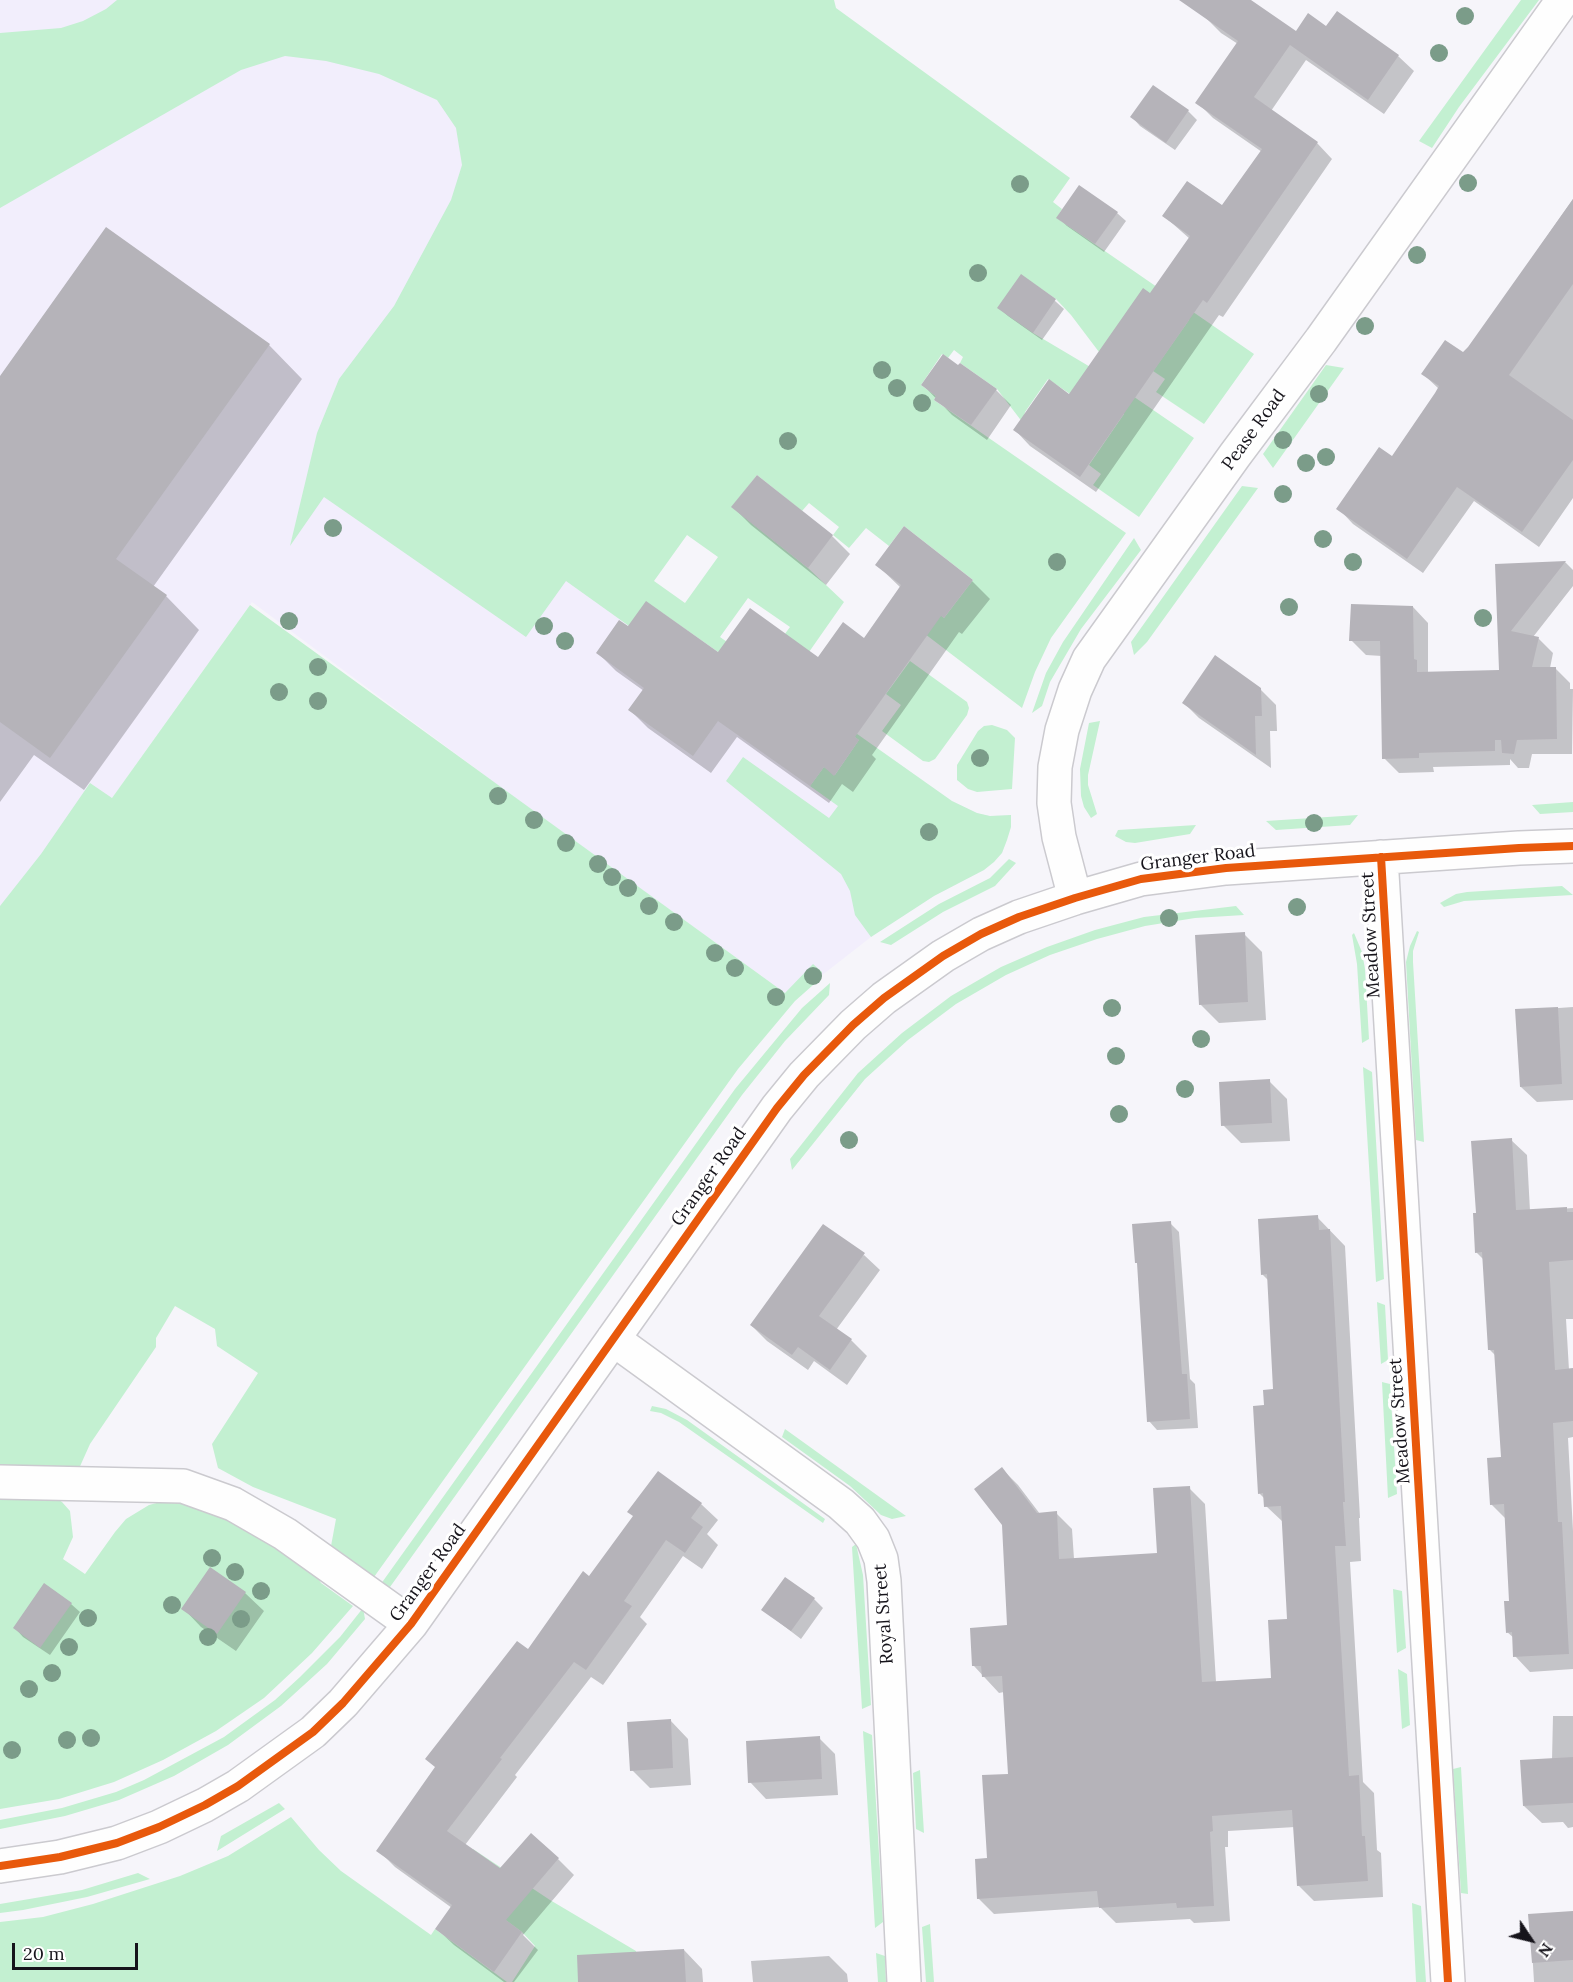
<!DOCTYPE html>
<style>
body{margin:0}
#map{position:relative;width:1573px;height:1982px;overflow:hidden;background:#f6f5fa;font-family:Lora,serif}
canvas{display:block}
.north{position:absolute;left:1501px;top:1910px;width:60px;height:60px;-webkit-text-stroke:4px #fff;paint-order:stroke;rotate:125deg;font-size:16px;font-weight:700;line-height:24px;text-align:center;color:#16141b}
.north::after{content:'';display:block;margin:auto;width:21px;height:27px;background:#16141b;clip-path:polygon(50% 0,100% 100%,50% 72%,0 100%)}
.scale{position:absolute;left:12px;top:1943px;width:126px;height:27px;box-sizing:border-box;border:3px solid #16141b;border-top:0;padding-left:8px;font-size:18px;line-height:21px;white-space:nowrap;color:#16141b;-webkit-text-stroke:4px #fff;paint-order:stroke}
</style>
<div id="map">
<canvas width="1573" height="1982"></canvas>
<div class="north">N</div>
<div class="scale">20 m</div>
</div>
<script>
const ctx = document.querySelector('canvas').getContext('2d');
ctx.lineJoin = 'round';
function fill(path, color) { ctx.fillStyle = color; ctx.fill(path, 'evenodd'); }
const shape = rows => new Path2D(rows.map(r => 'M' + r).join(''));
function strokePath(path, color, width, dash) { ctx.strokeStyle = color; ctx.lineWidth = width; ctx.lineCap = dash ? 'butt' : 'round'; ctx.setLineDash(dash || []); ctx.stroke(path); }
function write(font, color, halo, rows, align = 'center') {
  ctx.font = font + ' Lora,serif'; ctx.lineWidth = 6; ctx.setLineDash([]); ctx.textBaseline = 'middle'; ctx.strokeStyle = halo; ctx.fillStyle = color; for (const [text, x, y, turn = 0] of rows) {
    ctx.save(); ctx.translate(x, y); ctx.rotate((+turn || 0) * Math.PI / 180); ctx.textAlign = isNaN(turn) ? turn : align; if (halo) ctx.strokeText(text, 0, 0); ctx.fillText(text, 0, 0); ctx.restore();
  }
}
const built = shape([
 [0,0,680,0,375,422,756,663,952,801,977,813,990,816,1011,815,1011,827,1002,853,984,870,934,896,871,937,821,976,821,978,785,993,507,792,252,602,0,955]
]);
const green = shape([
 [117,0,834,0,836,8,1070,178,1053,202,1062,209,1057,218,1254,354,1204,424,1156,392,1165,379,1153,371,1189,320,1099,352,1071,315,1056,299,1021,275,1033,333,1092,368,1194,438,1139,517,1093,485,1101,474,1089,465,1124,414,1079,382,1070,394,1048,379,1025,412,1023,423,997,389,960,363,963,357,954,350,948,358,942,354,921,385,936,396,934,400,1126,533,1051,638,1035,672,1022,708,925,634,940,614,944,618,973,580,904,526,889,546,866,528,849,548,833,535,839,527,809,503,802,511,757,475,732,507,808,568,844,602,802,662,773,650,790,627,748,598,720,637,952,801,977,813,990,816,1011,815,1011,827,1007,840,1002,853,994,862,984,870,934,896,871,937,855,915,850,891,841,874,726,781,743,757,829,818,838,806,810,786,824,767,835,775,859,740,808,703,751,675,661,612,643,636,566,581,526,637,324,497,290,546,317,433,339,379,394,306,451,200,462,165,456,128,437,100,379,74,326,61,285,56,241,70,0,208,0,33,61,28,83,21,106,9],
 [687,535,718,557,685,603,654,581],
 [1521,0,1539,0,1459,107,1432,148,1419,141],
 [1326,365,1344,368,1273,468,1263,454],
 [1242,486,1258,488,1147,642,1134,655,1131,642],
 [1134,538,1141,550,1081,629,1050,682,1042,706,1032,713,1046,673,1063,642],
 [250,605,785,993,813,964,822,972,821,978,795,1001,738,1069,374,1577,342,1553,331,1546,336,1519,253,1487,218,1468,212,1444,258,1373,217,1346,215,1329,175,1306,156,1338,156,1347,90,1444,77,1473,0,1471,0,906,41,854,90,783,112,798],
 [910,661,967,702,969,708,967,715,935,759,929,762,923,761,882,731,901,705,886,694],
 [1100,721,1088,775,1088,785,1097,814,1091,818,1084,807,1081,796,1080,769,1089,723],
 [992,725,1007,730,1015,738,1012,789,977,792,968,789,957,780,957,765,978,731,984,726],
 [1573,802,1573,812,1540,814,1532,805],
 [1358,815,1350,825,1276,830,1266,821],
 [1196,825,1190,834,1135,843,1126,842,1115,836,1118,830],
 [1009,859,1016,863,995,886,943,912,891,945,880,942,939,904,990,878],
 [1562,886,1573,895,1464,901,1444,907,1440,903,1456,894,1467,892],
 [1236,906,1244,915,1195,918,1145,926,1097,939,1050,955,1006,975,956,1004,908,1040,865,1079,792,1170,790,1159,858,1073,902,1033,951,996,1001,967,1047,947,1095,930,1144,917],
 [1417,931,1419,932,1413,951,1413,962,1424,1142,1416,1140,1406,962,1410,946],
 [1354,933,1362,952,1365,969,1369,1039,1362,1043,1357,964,1352,935],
 [830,983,829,995,785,1041,742,1095,390,1587,378,1588,735,1089,802,1008],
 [1363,1067,1372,1072,1384,1279,1376,1282],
 [1377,1302,1385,1305,1388,1360,1381,1364],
 [1382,1382,1390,1384,1397,1494,1388,1498],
 [652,1406,666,1409,687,1420,825,1519,823,1523,679,1422,661,1413,650,1411],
 [785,1429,906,1516,892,1519,881,1515,850,1486,782,1437],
 [0,1493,56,1498,62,1502,70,1511,73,1537,63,1559,85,1574,115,1532,126,1519,149,1505,175,1498,217,1509,312,1569,321,1583,353,1606,312,1653,264,1698,216,1731,163,1760,114,1782,59,1799,0,1809],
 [856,1544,863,1575,871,1705,862,1709,852,1547],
 [1393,1589,1402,1591,1406,1648,1397,1653],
 [363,1608,365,1619,327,1664,281,1706,228,1745,174,1776,119,1800,65,1816,0,1829,0,1820,62,1808,116,1792,144,1780,224,1737,275,1700,300,1677,340,1637],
 [1398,1669,1407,1674,1410,1725,1402,1729],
 [863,1731,872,1735,883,1922,875,1928],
 [1461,1767,1468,1894,1461,1893,1453,1769],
 [920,1770,924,1833,916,1829,913,1773],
 [279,1803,285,1809,217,1851,221,1836],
 [291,1817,319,1850,341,1871,431,1935,435,1929,507,1982,0,1982,0,1922,43,1917,93,1904,180,1876,228,1856],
 [473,1849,550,1900,636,1951,638,1982,512,1982,535,1946,522,1932,464,1890],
 [138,1873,150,1879,87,1897,23,1910,0,1913,0,1904,82,1890],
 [1412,1903,1421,1906,1426,1982,1416,1982],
 [930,1924,934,1982,926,1982,922,1927],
 [876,1953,885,1956,886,1982,878,1982]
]);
const shadow = shape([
 [1217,0,1249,0,1296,33,1326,28,1398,56,1414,71,1384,114,1306,60,1271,111,1317,143,1332,159,1223,317,1219,315,1096,492,1030,446,1015,430,1070,396,1150,295,1190,239,1164,216,1223,208,1262,152,1213,118,1197,102,1238,44,1221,33,1205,17],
 [1188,111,1197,120,1175,150,1140,126,1132,117],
 [1573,199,1573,498,1539,547,1474,501,1423,573,1353,524,1338,508,1392,458,1439,389,1423,374,1463,354,1469,348],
 [1117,213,1126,221,1104,252,1067,226,1058,217],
 [1021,277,1055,301,1064,309,1042,340,1008,316,999,308],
 [269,345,302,379,153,587,166,596,199,630,84,790,34,755,0,802,0,379],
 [923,385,996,390,1011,405,987,440,952,415],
 [733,507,832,536,850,554,826,585,751,525],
 [1565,562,1573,570,1573,586,1533,637,1538,638,1553,653,1550,668,1555,668,1570,683,1570,689,1573,689,1572,754,1532,754,1529,768,1518,768,1510,759,1510,765,1433,767,1434,772,1399,773,1384,758,1382,656,1366,655,1351,640,1413,607,1428,623,1428,673,1500,671,1496,565],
 [877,565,972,581,990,599,962,634,959,632,872,755,876,759,853,792,842,784,829,803,737,737,711,773,648,728,630,710,644,691,616,671,598,653,628,628,718,655,818,659,864,640,901,588],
 [1260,689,1276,705,1277,731,1270,731,1271,768,1199,718,1184,703],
 [1244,934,1262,952,1266,1020,1219,1023,1200,1004],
 [1573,1007,1573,1100,1537,1102,1521,1087,1516,1011],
 [1269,1081,1287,1099,1290,1141,1241,1143,1223,1125],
 [1511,1140,1527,1155,1530,1211,1573,1208,1573,1319,1566,1319,1569,1370,1573,1370,1573,1437,1568,1438,1573,1531,1573,1669,1530,1672,1515,1656,1514,1638,1507,1632,1511,1602,1506,1519,1491,1504,1502,1458,1496,1356,1489,1349,1484,1260,1476,1252,1478,1214],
 [1317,1217,1345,1246,1360,1518,1359,1518,1361,1561,1350,1562,1363,1782,1374,1793,1377,1850,1381,1853,1383,1897,1314,1901,1298,1885,1295,1827,1228,1831,1228,1847,1225,1847,1230,1921,1194,1923,1190,1919,1116,1923,1100,1907,994,1914,978,1898,1009,1775,1004,1692,999,1693,974,1666,1009,1627,1002,1469,1018,1485,1040,1514,1056,1513,1072,1529,1074,1559,1159,1554,1189,1488,1205,1504,1216,1682,1273,1679,1289,1620,1283,1522,1266,1506,1265,1499,1259,1493,1266,1407,1275,1390,1269,1281,1262,1274],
 [1170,1223,1179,1232,1190,1379,1195,1384,1198,1428,1157,1430,1149,1421,1139,1265,1136,1262],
 [864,1255,880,1270,836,1330,851,1340,867,1356,847,1385,814,1361,808,1370,767,1341,751,1325],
 [701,1504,718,1520,707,1534,718,1545,702,1569,683,1556,640,1617,647,1624,603,1685,591,1677,515,1775,517,1777,465,1845,500,1870,558,1859,574,1875,523,1935,538,1950,514,1982,504,1982,454,1945,437,1929,452,1908,395,1867,378,1850,528,1651,590,1578],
 [211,1569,245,1593,264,1611,236,1651,201,1627,183,1608],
 [785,1579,814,1599,823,1608,801,1639,763,1610],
 [71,1604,80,1612,50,1655,23,1637,15,1628],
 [1553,1716,1573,1716,1573,1827,1568,1828,1563,1822,1542,1823,1524,1806,1552,1760],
 [670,1720,688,1739,691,1785,650,1788,632,1770],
 [819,1738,835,1754,838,1795,766,1799,750,1782],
 [1573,1912,1573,1982,1534,1982,1530,1915],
 [684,1950,702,1969,703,1982,640,1982],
 [829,1956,847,1974,848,1982,753,1982,751,1961]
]);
const building = shape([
 [1179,0,1251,0,1296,31,1308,13,1326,26,1337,11,1399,55,1368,100,1290,45,1254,97,1318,142,1207,303,1203,300,1080,477,1013,430,1049,379,1069,394,1143,288,1150,293,1190,236,1162,216,1187,181,1222,205,1262,149,1195,103,1238,41],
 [1153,85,1189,110,1166,143,1130,117],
 [1079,185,1118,212,1095,244,1056,218],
 [1573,199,1573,284,1509,375,1573,420,1573,460,1522,532,1457,487,1407,559,1336,509,1379,447,1392,456,1435,393,1439,386,1421,374,1445,340,1463,352,1468,347],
 [106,227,270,344,116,559,167,595,50,758,0,722,0,376],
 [1021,274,1056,299,1033,333,997,308],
 [943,354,958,365,960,363,997,389,971,425,934,400,936,396,921,385],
 [757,475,833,535,808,568,731,507],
 [904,526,973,580,944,618,941,616,855,737,859,740,834,776,824,767,810,786,718,721,693,756,628,710,644,688,596,653,619,620,628,626,646,601,718,652,750,608,818,657,843,622,864,638,901,585,875,565],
 [1566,561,1511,631,1539,637,1532,667,1556,667,1557,739,1517,740,1514,754,1502,753,1501,740,1495,740,1495,751,1419,753,1419,758,1382,759,1380,641,1349,641,1351,604,1413,606,1414,659,1417,660,1417,672,1499,670,1495,564],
 [1215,655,1261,688,1262,716,1255,716,1256,755,1182,703],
 [1245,932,1248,1002,1199,1005,1195,935],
 [1558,1007,1562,1084,1520,1087,1515,1009],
 [1270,1079,1272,1123,1221,1126,1219,1082],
 [1512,1138,1516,1210,1567,1207,1567,1212,1573,1212,1573,1260,1549,1262,1555,1370,1573,1368,1573,1421,1553,1423,1558,1522,1562,1522,1569,1654,1513,1657,1512,1632,1506,1633,1504,1601,1509,1601,1504,1504,1490,1505,1487,1458,1501,1457,1494,1350,1488,1350,1482,1252,1475,1253,1473,1213,1476,1213,1471,1141],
 [1318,1215,1319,1230,1330,1229,1345,1502,1343,1502,1346,1546,1335,1546,1349,1776,1359,1775,1362,1836,1365,1836,1368,1881,1297,1886,1292,1810,1212,1816,1213,1831,1210,1832,1214,1906,1177,1908,1176,1903,1099,1908,1097,1891,977,1899,975,1859,987,1858,982,1775,1008,1774,1002,1676,982,1677,981,1666,972,1666,970,1628,1007,1625,1002,1525,974,1489,1002,1467,1037,1513,1057,1511,1059,1559,1157,1553,1153,1488,1190,1486,1202,1682,1271,1678,1268,1620,1287,1619,1281,1506,1264,1507,1263,1493,1258,1494,1253,1406,1264,1405,1263,1390,1273,1389,1267,1274,1261,1275,1258,1219],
 [1171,1221,1182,1374,1187,1374,1190,1419,1147,1422,1137,1263,1135,1263,1132,1224],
 [823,1224,865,1253,819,1316,852,1339,830,1370,798,1347,792,1355,750,1325],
 [658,1471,702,1503,691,1518,703,1527,685,1553,666,1540,624,1601,632,1606,586,1670,574,1662,500,1758,502,1759,447,1831,500,1868,531,1833,559,1858,506,1920,522,1932,494,1972,435,1929,452,1905,376,1851,435,1767,425,1759,517,1641,528,1649,583,1571,589,1576,633,1516,627,1512],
 [210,1567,246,1592,217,1634,181,1609],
 [785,1577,815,1598,791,1631,761,1610],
 [44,1583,72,1603,40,1648,13,1628],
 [671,1719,673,1768,630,1771,627,1722],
 [820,1736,822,1779,748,1783,746,1741],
 [1573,1757,1573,1803,1523,1806,1520,1760],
 [1573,1911,1573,1960,1532,1963,1528,1914],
 [684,1949,686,1982,578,1982,577,1955]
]);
const minor = shape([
 [1381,857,1448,1982],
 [1075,898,1059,837,1054,803,1055,767,1062,730,1075,690,1089,659,1235,455,1321,340,1563,0],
 [613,1339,841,1504,860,1521,873,1539,881,1559,884,1581,904,1982],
 [0,1482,183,1486,233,1504,285,1534,411,1624],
 [0,1866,60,1857,117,1843,159,1827,205,1805,238,1786,313,1732,343,1703,411,1624,777,1108,804,1075,853,1025,884,998,943,956,981,934,1019,917,1075,898,1141,879,1226,868,1519,848,1573,846]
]);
const cycleway = shape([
 [1381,857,1448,1982],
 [0,1866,60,1857,117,1843,159,1827,205,1805,238,1786,313,1732,343,1703,411,1624,777,1108,804,1075,853,1025,884,998,943,956,981,934,1019,917,1075,898,1141,879,1226,868,1519,848,1573,846]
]);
const trees = [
 [1465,16],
 [1439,53],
 [1468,183],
 [1020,184],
 [1417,255],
 [978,273],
 [1365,326],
 [882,370],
 [897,388],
 [1319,394],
 [922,403],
 [1283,440],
 [788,441],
 [1326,457],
 [1306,463],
 [1283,494],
 [333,528],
 [1323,539],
 [1057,562],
 [1353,562],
 [1289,607],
 [1483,618],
 [289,621],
 [544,626],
 [565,641],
 [318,667],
 [279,692],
 [318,701],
 [980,758],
 [498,796],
 [534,820],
 [1314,823],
 [929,832],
 [566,843],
 [598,864],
 [612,877],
 [628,888],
 [649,906],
 [1297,907],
 [1169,918],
 [674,922],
 [715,953],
 [735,968],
 [813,976],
 [776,997],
 [1112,1008],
 [1201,1039],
 [1116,1056],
 [1185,1089],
 [1119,1114],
 [849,1140],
 [212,1558],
 [235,1572],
 [261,1591],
 [172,1605],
 [88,1618],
 [241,1619],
 [208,1637],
 [69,1647],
 [52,1673],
 [29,1689],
 [91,1738],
 [67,1740],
 [12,1750]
];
const streetNames = [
 ["Pease Road",1254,430,-54],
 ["Granger Road",1198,858,-7],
 ["Meadow Street",1371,935,-93],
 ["Granger Road",709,1177,-55],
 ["Meadow Street",1400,1421,-94],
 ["Granger Road",428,1573,-54],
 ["Royal Street",884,1614,-94]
];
fill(built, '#f2eefc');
fill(green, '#c3f0d1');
fill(shadow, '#0003');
fill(building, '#b5b3b9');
strokePath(minor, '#cbcacf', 36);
strokePath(minor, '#fefefe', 33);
strokePath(cycleway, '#e8590c', 8);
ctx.fillStyle = '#7b9c89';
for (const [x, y] of trees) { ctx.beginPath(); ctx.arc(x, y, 9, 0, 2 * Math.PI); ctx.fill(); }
write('18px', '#16141b', '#fff', streetNames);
</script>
